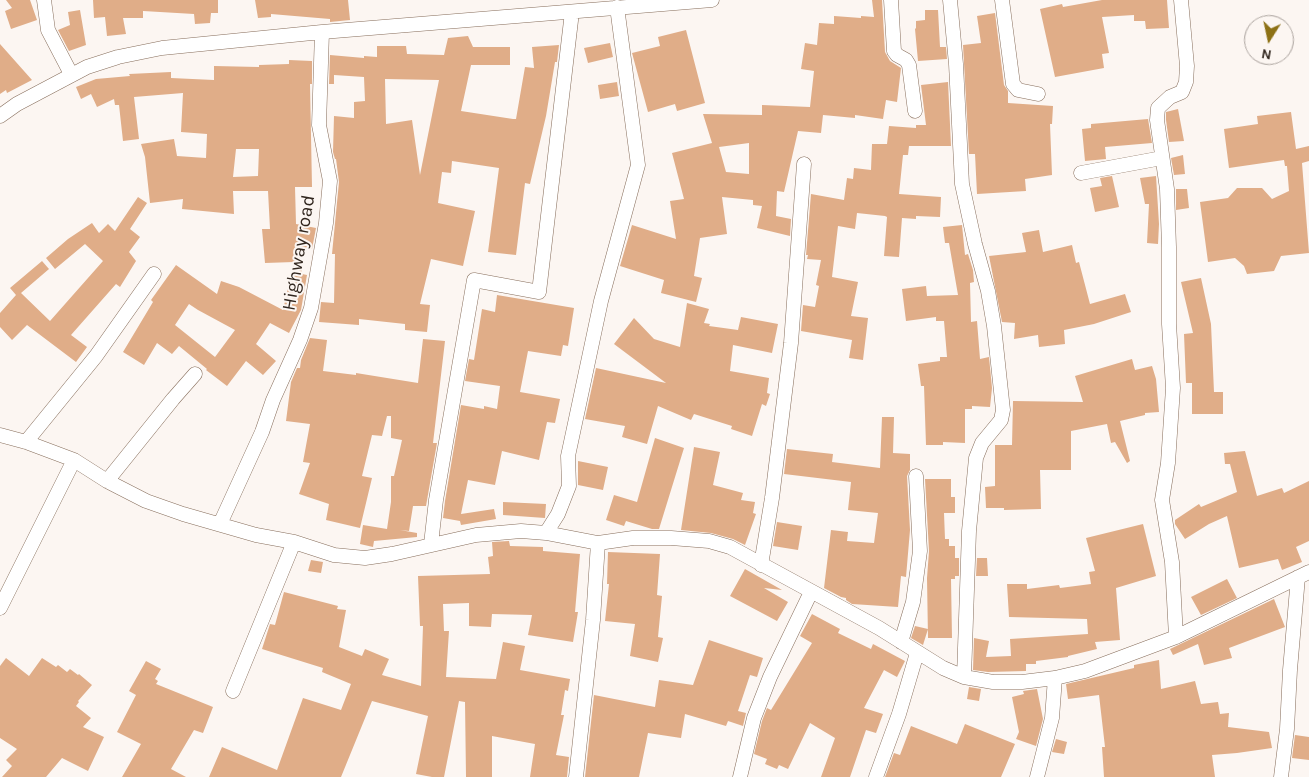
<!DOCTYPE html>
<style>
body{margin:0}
#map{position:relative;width:1309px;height:777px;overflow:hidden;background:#fcf6f2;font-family:Karla,sans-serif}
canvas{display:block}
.north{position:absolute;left:1244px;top:15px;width:50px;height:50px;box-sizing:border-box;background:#fcf6f2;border:1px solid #aba39e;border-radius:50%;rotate:190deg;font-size:14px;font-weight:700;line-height:20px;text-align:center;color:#32271f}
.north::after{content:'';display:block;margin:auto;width:18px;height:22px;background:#8d7115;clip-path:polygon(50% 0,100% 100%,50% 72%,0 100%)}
</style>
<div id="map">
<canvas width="1309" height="777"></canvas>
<div class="north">N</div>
</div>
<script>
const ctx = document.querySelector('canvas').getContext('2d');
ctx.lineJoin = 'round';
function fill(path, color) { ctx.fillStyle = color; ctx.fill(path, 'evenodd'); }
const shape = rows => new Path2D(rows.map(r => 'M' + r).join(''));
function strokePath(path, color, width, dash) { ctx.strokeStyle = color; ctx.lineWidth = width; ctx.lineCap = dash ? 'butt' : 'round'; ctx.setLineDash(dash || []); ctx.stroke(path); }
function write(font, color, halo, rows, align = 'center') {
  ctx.font = font + ' Karla,sans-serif'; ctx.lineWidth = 4; ctx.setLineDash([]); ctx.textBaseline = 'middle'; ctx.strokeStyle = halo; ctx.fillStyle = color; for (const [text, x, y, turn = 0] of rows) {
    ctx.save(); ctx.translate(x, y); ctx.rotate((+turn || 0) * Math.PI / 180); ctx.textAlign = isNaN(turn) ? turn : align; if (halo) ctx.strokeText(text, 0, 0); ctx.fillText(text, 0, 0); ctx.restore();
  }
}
const building = shape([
 [6,0,30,0,37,20,11,29,5,11,12,8],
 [93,0,218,0,218,13,211,13,210,23,195,24,194,14,143,11,143,18,123,18,126,34,107,36,105,17,94,18],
 [255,0,348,0,350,20,330,22,330,19,271,14,271,17,258,18],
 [872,0,882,0,885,52,890,61,901,68,897,102,886,100,883,119,855,115,855,118,823,115,821,133,798,131,784,192,777,191,776,216,791,219,790,236,757,228,762,206,753,205,753,200,722,197,727,234,700,238,694,276,702,278,696,302,661,293,664,280,620,266,632,225,676,239,670,201,684,199,672,153,712,143,703,114,762,115,762,105,810,107,814,71,801,69,805,43,817,45,819,23,834,24,834,16,861,18,861,16,874,17],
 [749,143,749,174,726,172,719,147],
 [1102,0,1167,0,1169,28,1146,29,1145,21,1134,21,1134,15,1102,17,1109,53,1102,54,1104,68,1055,77,1040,9,1062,4,1063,7],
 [80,10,86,45,69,51,58,30,70,25,68,12],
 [925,10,938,10,940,47,946,47,947,59,918,61,915,29,916,28,916,21,925,20],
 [995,13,1004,85,1008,91,1008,103,1053,106,1052,124,1050,124,1052,175,1025,179,1026,191,977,194,975,154,969,154,963,45,981,43,977,16],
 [686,30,705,103,677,111,675,104,648,112,632,53,660,46,658,37],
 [468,36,473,47,510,47,510,65,471,65,461,111,513,119,516,119,525,67,534,68,532,47,559,45,557,62,555,62,546,116,530,184,525,183,516,255,488,252,499,168,452,161,451,173,442,172,438,203,475,211,463,266,431,259,420,304,430,305,427,332,405,330,405,324,359,319,359,325,319,322,321,302,334,303,335,254,332,254,339,182,336,159,335,159,333,152,334,116,354,118,354,102,365,101,364,77,334,75,334,84,329,84,330,55,364,58,364,56,377,57,377,46,406,46,407,54,444,55,448,38],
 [385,79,439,80,420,175,412,120,386,124],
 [610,43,613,57,588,63,584,48],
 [0,44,32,80,7,93,6,90,0,94],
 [289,60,312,61,312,84,310,84,312,187,295,187,296,224,316,228,312,249,300,248,302,274,307,275,301,310,289,333,270,323,256,344,276,361,263,375,246,361,227,386,206,370,207,369,179,346,172,354,157,343,144,365,123,352,153,302,151,300,176,265,217,294,221,281,239,287,283,310,294,262,265,263,262,229,270,229,268,191,233,191,234,214,182,209,183,199,150,203,145,157,141,144,174,139,177,156,206,158,207,134,181,132,183,93,134,97,139,139,123,141,119,105,115,105,114,99,97,107,91,94,81,99,76,87,96,79,130,76,129,74,171,72,171,78,214,80,214,66,259,67,259,65,289,64],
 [236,149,259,149,258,176,233,177],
 [189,304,198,310,235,330,215,357,175,325],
 [617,82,619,96,600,99,598,85],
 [948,82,951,146,909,146,908,155,903,155,899,194,941,197,940,217,916,216,916,219,902,218,899,257,884,256,887,217,885,216,857,213,855,229,838,226,832,277,858,282,851,316,868,318,863,360,849,358,852,340,801,331,803,305,815,307,819,286,816,285,821,260,807,259,808,255,806,255,811,194,844,200,847,178,853,179,854,168,871,170,872,144,887,144,889,126,916,128,916,125,926,125,921,85],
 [1178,109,1184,141,1169,142,1166,120,1166,112],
 [1291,112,1296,149,1309,146,1309,161,1302,163,1309,253,1281,256,1274,271,1247,274,1244,266,1235,258,1208,262,1200,202,1228,198,1237,188,1262,188,1272,199,1289,191,1287,166,1285,166,1284,160,1229,168,1224,129,1258,124,1257,116],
 [1148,119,1152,143,1105,147,1106,159,1085,161,1082,129,1091,128,1091,124],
 [1183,155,1185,174,1174,175,1171,158],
 [1112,176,1119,207,1095,212,1090,188,1102,186,1100,178],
 [1156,176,1159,224,1158,244,1147,243,1149,204,1145,204,1140,178],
 [1176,189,1187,189,1189,208,1176,210],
 [138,197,147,203,130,229,140,237,129,252,136,261,120,287,116,284,71,335,87,347,76,362,27,325,12,340,0,327,0,313,16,295,10,288,42,261,49,269,21,293,50,321,103,261,85,244,55,269,46,258,68,239,92,223,99,233,108,224,115,231],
 [962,225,965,255,968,254,973,270,974,282,970,283,971,322,977,321,980,359,989,357,992,388,990,407,972,406,972,409,965,409,965,443,943,442,943,445,926,445,924,386,921,386,918,364,940,361,940,357,947,357,944,321,936,321,936,317,906,321,902,289,926,286,927,296,958,295,949,243,945,243,943,227],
 [1039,230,1043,252,1072,245,1076,263,1079,262,1090,304,1125,294,1131,312,1094,324,1064,330,1065,344,1039,347,1038,335,1014,339,1015,323,1002,322,989,256,1026,252,1022,233],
 [1201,278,1211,324,1214,392,1223,392,1223,414,1192,414,1192,383,1186,383,1184,334,1193,333,1181,282],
 [497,295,574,308,568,346,563,345,561,356,528,351,520,392,560,399,555,423,547,422,539,460,502,451,495,485,468,480,461,514,494,509,496,519,461,525,460,521,443,518,445,501,461,405,484,409,484,406,497,409,500,386,465,381,469,359,474,360,482,309,495,312],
 [687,303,709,309,704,323,710,324,709,326,738,330,741,317,778,324,772,353,733,345,730,371,769,378,767,393,770,394,766,406,762,404,752,436,731,429,732,426,694,414,691,420,658,406,647,444,622,437,625,426,585,419,596,368,666,383,614,344,634,318,654,339,680,347],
 [310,338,327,340,323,371,356,375,356,373,418,383,423,339,445,341,433,443,437,443,426,506,413,506,409,531,400,530,417,533,417,537,374,541,373,547,360,544,363,525,387,529,391,502,391,476,394,476,402,440,391,438,391,416,387,416,382,436,372,435,362,476,372,478,360,528,326,520,329,504,299,494,310,463,303,462,310,424,286,421,291,382,297,368,300,368,301,360],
 [1132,359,1135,370,1152,366,1156,379,1159,412,1145,413,1145,415,1120,421,1130,461,1127,463,1115,442,1111,443,1107,424,1071,431,1071,470,1040,470,1041,509,1004,510,1004,508,986,508,985,487,995,486,995,445,1012,445,1013,401,1083,402,1075,376],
 [882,417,894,417,893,453,910,454,910,470,907,476,910,530,906,577,901,576,898,607,852,604,846,600,846,598,841,597,824,588,831,530,848,532,847,541,874,543,878,513,848,510,851,482,784,474,787,449,833,454,832,462,880,468],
 [655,438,684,448,659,529,652,529,626,521,624,526,606,520,614,495,637,502],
 [694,447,720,452,713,485,743,493,741,500,755,502,753,513,756,514,745,545,733,539,711,533,681,530],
 [1245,451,1257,496,1282,488,1284,493,1309,481,1309,541,1296,547,1302,562,1282,570,1278,559,1239,568,1227,516,1209,524,1185,539,1175,524,1175,520,1199,504,1201,507,1237,492,1230,464,1225,464,1224,453],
 [578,461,608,467,603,490,578,485],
 [925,479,951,479,951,497,955,497,955,513,944,513,945,539,949,539,949,546,955,546,955,558,959,558,959,576,955,576,955,579,951,579,952,638,928,638,927,578,929,551],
 [503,502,546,504,545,518,503,515],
 [777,522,802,526,798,550,773,546],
 [1143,524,1156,576,1116,588,1120,640,1095,642,1097,649,1068,656,1068,657,1036,661,1036,664,1026,664,1026,671,988,672,973,670,974,638,989,641,986,657,1011,656,1010,639,1088,634,1087,619,1009,617,1007,584,1027,584,1027,589,1059,585,1060,588,1091,584,1089,572,1095,571,1086,538],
 [509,541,510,546,543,547,543,551,580,554,575,612,578,612,573,642,528,635,532,615,492,614,491,627,469,626,469,603,443,604,444,631,449,631,446,677,496,679,503,642,525,646,520,670,570,679,568,691,565,690,561,715,564,715,556,755,569,757,567,777,530,777,535,744,492,736,492,777,466,777,465,702,459,701,444,777,432,777,416,774,428,716,372,701,341,777,209,777,222,747,277,770,303,698,341,710,351,684,322,672,323,668,262,649,270,624,275,625,284,592,338,606,337,609,346,610,339,647,362,656,365,649,389,659,382,675,421,686,423,626,420,626,418,576,490,574,488,557,493,556,492,542],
 [608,552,660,554,657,595,662,596,658,637,663,638,658,662,630,656,635,624,605,621,609,584,607,584],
 [977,558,987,558,988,576,976,576],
 [311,560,323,562,321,573,308,571],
 [745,569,782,590,764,588,788,602,777,621,730,596],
 [1227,579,1237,598,1201,615,1191,597],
 [1274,599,1285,627,1229,648,1232,658,1204,665,1198,644,1173,655,1170,649],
 [812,614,840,629,838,633,871,649,873,644,905,661,897,677,884,670,864,708,883,714,876,733,866,730,850,777,821,777,835,738,810,723,788,769,779,765,777,769,765,764,767,759,754,754,762,721,767,708,771,710,812,643,800,636],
 [915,626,928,629,923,645,911,638],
 [709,640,763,658,757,677,750,675,738,711,746,713,743,726,728,721,726,726,685,714,681,738,648,733,639,777,585,777,594,695,655,707,659,680,693,685],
 [6,658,29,676,42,658,56,667,58,665,67,672,70,669,78,675,79,674,92,685,78,701,79,702,76,706,91,718,83,727,104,737,88,771,62,758,46,777,2,777,12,766,6,760,17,749,0,738,0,666],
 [1159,660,1161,689,1195,681,1201,704,1218,702,1220,714,1229,713,1228,727,1269,732,1272,748,1237,753,1212,755,1215,777,1104,777,1102,747,1105,747,1099,695,1068,699,1066,684,1134,668,1134,665],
 [146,661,161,669,155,679,158,681,156,684,213,707,203,733,194,730,171,769,186,777,122,777,141,744,117,732,136,695,129,691],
 [969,687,981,689,979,701,967,699],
 [1037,689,1043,719,1036,746,1016,739,1019,732,1012,697,1024,694,1023,691],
 [965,724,1015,744,1001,777,885,777,894,753,900,755,911,726,957,744],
 [1295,735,1309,737,1309,760,1292,758],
 [1056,739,1067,742,1064,754,1052,752]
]);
const minor = shape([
 [44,0,48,30,71,74],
 [891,0,894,51,897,55,906,60,909,65,915,111],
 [950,0,956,64,962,184,975,244,988,291,994,326,1003,410,1001,420,982,443,976,458,969,531,964,677],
 [1002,0,1013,84,1018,90,1038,94],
 [0,116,17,104,87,67,118,57,162,48,322,32,712,0],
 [1081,173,1162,158],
 [0,435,26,442,74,460,107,481,146,501,183,514,256,535,294,542,334,555,365,558,392,554,476,535,521,531,546,533,598,543,633,538,671,538,709,541,730,547,879,628,943,668,964,677,993,682,1022,682,1055,678,1085,671,1176,637,1309,572],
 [26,442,96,356,154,274],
 [107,481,173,399,195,374],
 [220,524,262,432,273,400,300,340,311,308,326,223,330,181,319,125,322,32],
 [546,533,558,514,569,486,568,456,571,442,601,301,638,165,617,7],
 [431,544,436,500,474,280,539,292,572,12],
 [761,565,772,498,791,343,804,164],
 [0,608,74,460],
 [1176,637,1172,562,1162,500,1168,463,1173,388,1169,324,1169,247,1167,189,1157,120,1158,108,1170,97,1182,92,1186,82,1187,66,1181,0],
 [901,642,913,602,920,551,916,476],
 [233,691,294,542],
 [576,777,593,620,598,543],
 [740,777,754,718,770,677,811,592],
 [876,777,899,714,917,653],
 [1037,777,1052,718,1055,678],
 [1281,777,1287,729,1290,670,1298,577]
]);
const streetNames = [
 ["Highway road",299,253,-80]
];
fill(building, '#e0ad88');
strokePath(minor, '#876e5c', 15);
strokePath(minor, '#fff', 14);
write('19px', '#32271f', '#fcf6f2', streetNames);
</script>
